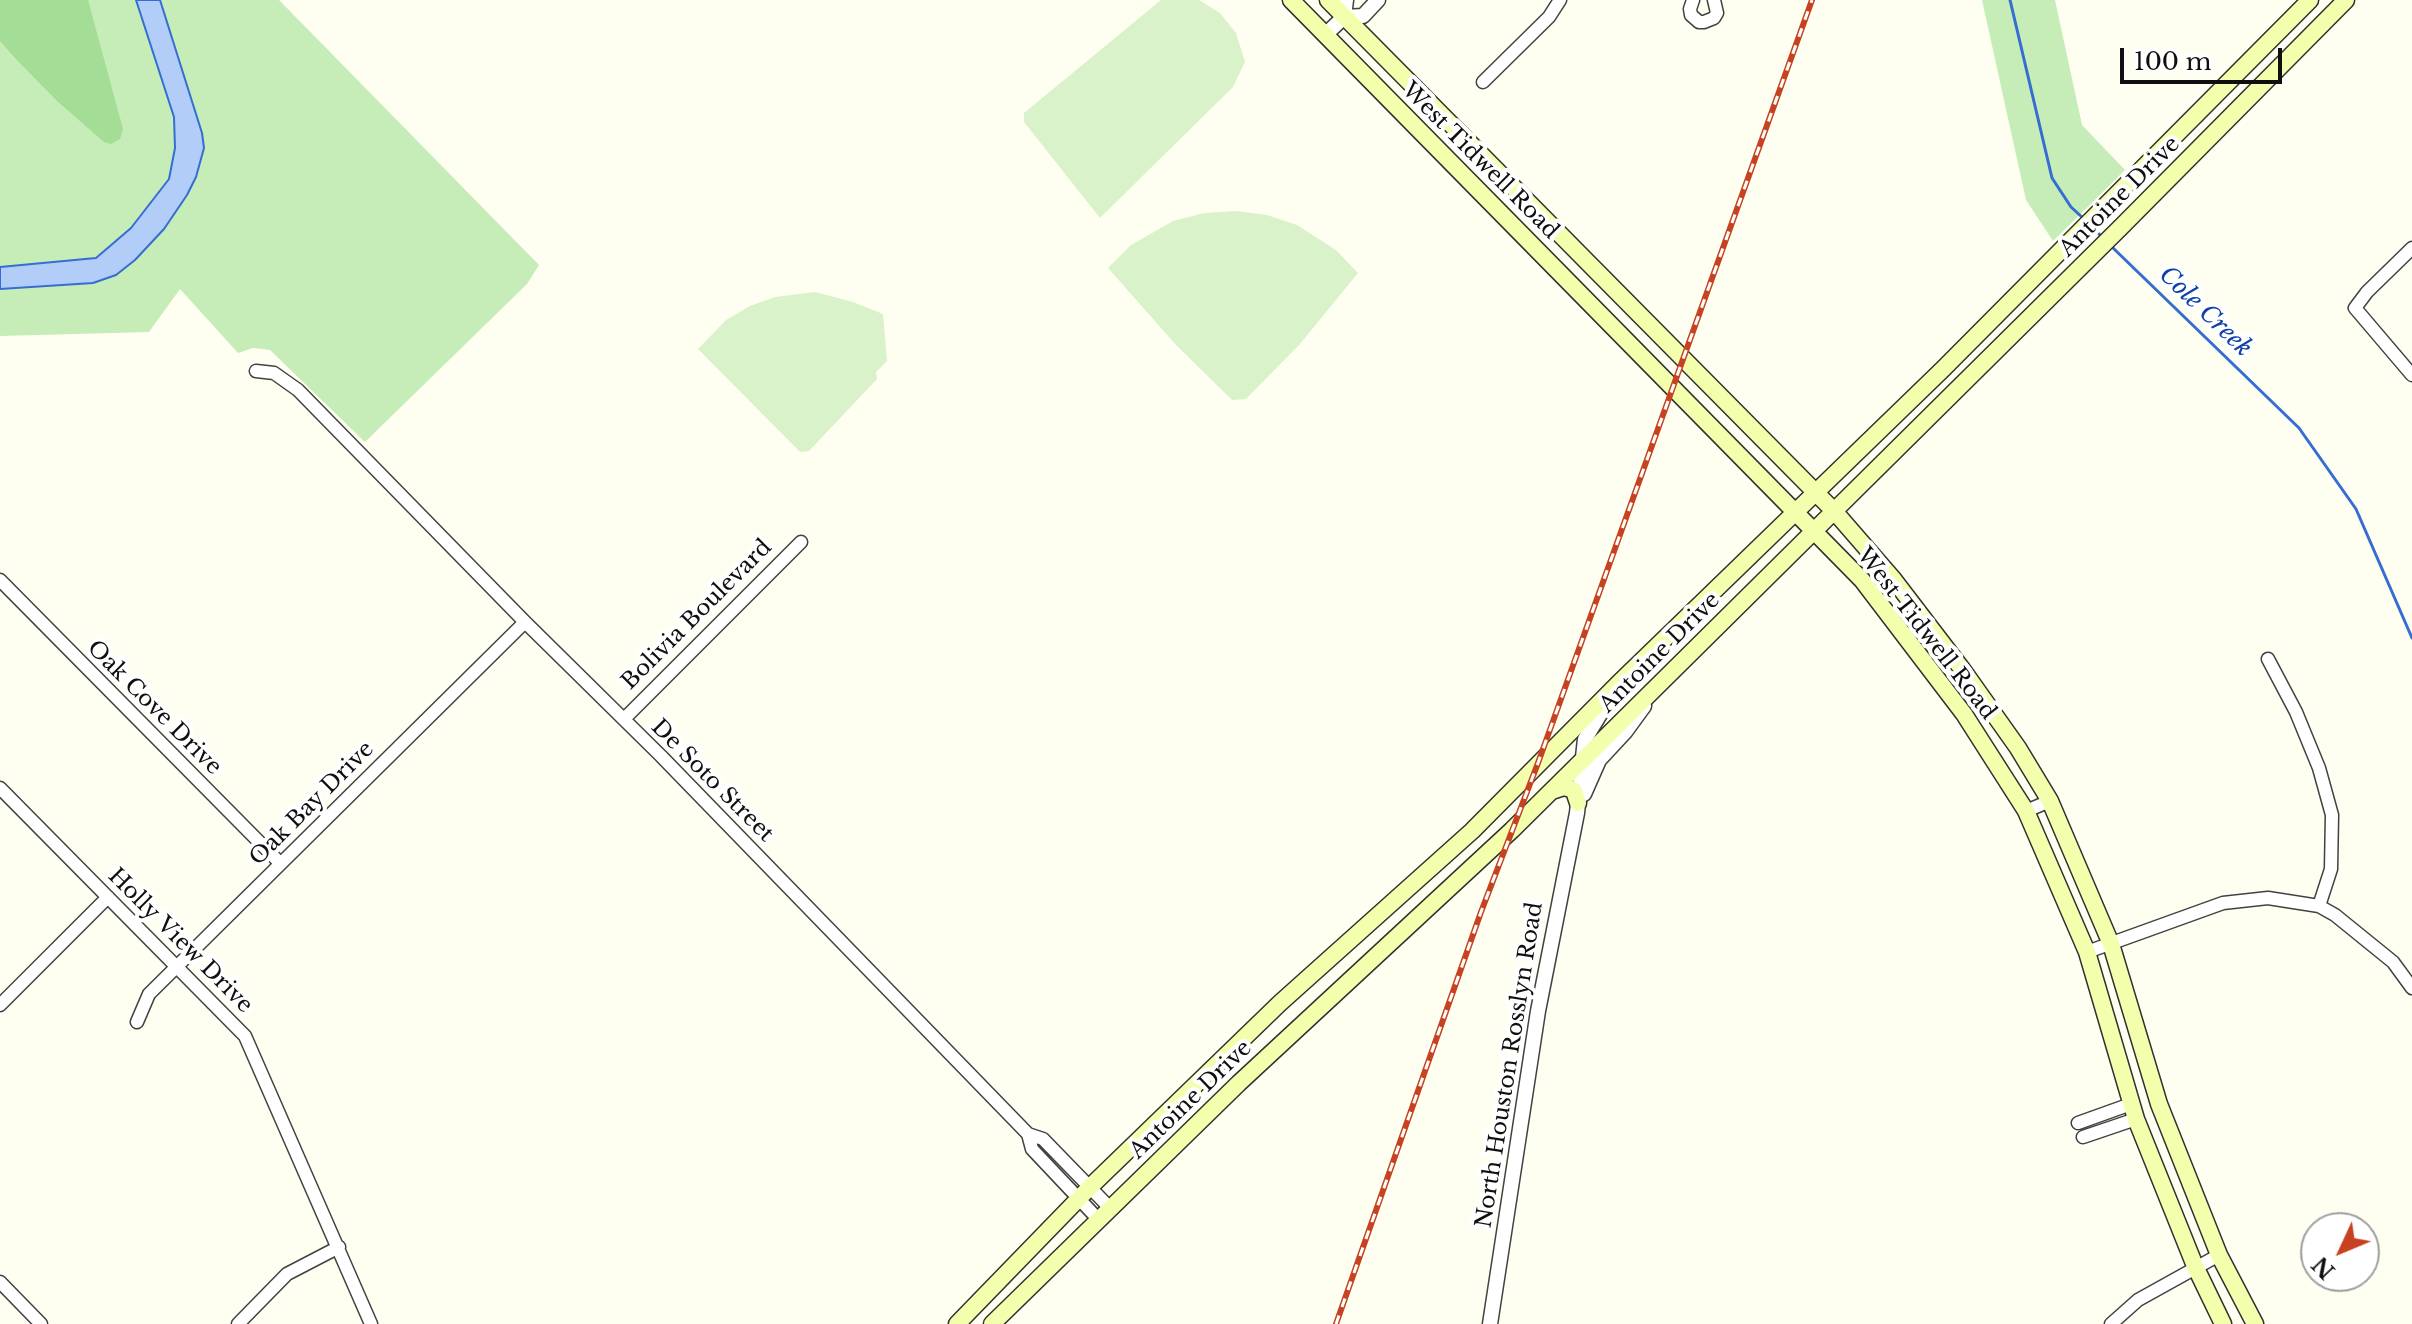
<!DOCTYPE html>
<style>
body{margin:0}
#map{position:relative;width:2412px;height:1324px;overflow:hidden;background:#fefff1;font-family:"Libre Baskerville",serif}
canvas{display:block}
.north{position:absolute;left:2300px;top:1212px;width:80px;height:80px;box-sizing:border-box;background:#fff;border:2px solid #9f9f9f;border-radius:50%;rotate:226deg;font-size:22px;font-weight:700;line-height:32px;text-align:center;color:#0f0f0f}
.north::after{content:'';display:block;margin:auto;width:28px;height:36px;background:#c64220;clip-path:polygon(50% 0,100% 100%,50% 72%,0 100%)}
.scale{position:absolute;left:2120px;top:48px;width:162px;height:36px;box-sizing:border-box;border:4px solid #0f0f0f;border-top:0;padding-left:10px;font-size:24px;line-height:28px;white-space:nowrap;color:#0f0f0f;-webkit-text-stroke:6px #fff;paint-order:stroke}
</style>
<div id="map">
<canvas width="2412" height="1324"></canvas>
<div class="north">N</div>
<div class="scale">100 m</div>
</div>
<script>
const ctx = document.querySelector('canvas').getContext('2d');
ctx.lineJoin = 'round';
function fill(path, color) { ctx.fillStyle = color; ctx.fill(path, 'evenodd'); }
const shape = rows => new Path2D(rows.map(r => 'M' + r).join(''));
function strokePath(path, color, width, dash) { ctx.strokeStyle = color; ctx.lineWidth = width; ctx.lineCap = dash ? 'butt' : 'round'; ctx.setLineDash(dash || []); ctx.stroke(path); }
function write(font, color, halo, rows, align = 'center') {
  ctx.font = font + ' "Libre Baskerville",serif'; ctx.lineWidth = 8; ctx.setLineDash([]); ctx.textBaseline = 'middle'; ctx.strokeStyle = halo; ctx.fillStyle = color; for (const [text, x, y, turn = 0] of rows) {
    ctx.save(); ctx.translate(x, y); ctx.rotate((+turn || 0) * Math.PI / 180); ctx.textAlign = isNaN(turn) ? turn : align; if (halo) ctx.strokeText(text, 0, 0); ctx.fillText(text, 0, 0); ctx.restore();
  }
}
const green = shape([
 [0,0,279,0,539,265,527,284,365,442,270,350,253,348,238,353,180,289,149,332,0,336],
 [1982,0,2055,0,2082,125,2125,170,2053,241,2026,200]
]);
const forest = shape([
 [0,0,88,0,123,129,120,139,111,144,104,142,56,100,15,58,0,41]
]);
const pitch = shape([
 [1161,0,1199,0,1220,13,1236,33,1245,62,1233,87,1100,218,1024,122,1024,113],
 [1236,211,1267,215,1297,225,1336,250,1358,273,1300,344,1246,399,1232,400,1176,345,1108,268,1131,245,1173,221,1204,213],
 [815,292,853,302,883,314,887,361,876,372,877,379,809,451,800,452,698,349,726,320,750,306,775,297]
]);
const water = shape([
 [136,0,160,0,202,133,204,148,196,177,187,195,164,229,135,260,116,275,93,283,0,289,0,267,96,258,131,228,169,179,175,148,174,117,136,0]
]);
const stream = shape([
 [2010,0,2052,178,2071,207,2084,219],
 [2092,227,2104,239],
 [2112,247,2299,428,2356,509,2412,638]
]);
const minor = shape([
 [1693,0,1690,9,1691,15,1699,22,1704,22,1714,18,1717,13,1714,0],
 [1483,82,1549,17,1560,0],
 [2412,248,2367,292,2355,308,2412,375],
 [256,371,274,373,298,390,525,622,661,756,1028,1134,1043,1139,1110,1208],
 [0,580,280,863],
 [2268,659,2296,712,2319,768,2332,815,2331,869,2319,906],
 [624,719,801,542],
 [0,788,245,1036,371,1324],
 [2026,811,2050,801],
 [2087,952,2223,903,2268,898,2319,906,2335,915,2393,962,2412,988],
 [0,1005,108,897],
 [137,1022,149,994,525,622],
 [2078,1123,2131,1104],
 [1028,1134,1032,1149,1098,1219],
 [2083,1137,2136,1119],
 [0,1282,41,1324],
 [238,1324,287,1274,339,1247],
 [2111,1324,2138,1300,2219,1255]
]);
const tertiary = shape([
 [1344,17,1363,16,1378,0],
 [1325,35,1344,17,1346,0],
 [1584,794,1599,760,1625,732,1644,706],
 [1490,1324,1538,1011,1577,813,1585,739,1611,696]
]);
const secondary = shape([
 [1291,0,1862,580,1964,714,2026,811,2087,952,2136,1119,2195,1266,2223,1324],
 [1328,0,1835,512,1894,580,1962,669,2018,748,2050,801,2111,944,2159,1104,2219,1255,2255,1324],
 [1552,791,1564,787,1571,789,1574,791,1578,803],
 [957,1324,1090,1187,1280,1003,1472,831,1620,682,1943,369,2310,0],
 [992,1324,1239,1083,1512,830,2122,226,2346,0]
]);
const rail = shape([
 [1336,1324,1481,912,1538,763,1812,0]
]);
const streetNames = [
 ["West Tidwell Road",1480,161,45],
 ["Antoine Drive",2120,197,-45],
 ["Bolivia Boulevard",697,615,-45],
 ["West Tidwell Road",1926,634,52],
 ["Antoine Drive",1660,653,-45],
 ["Oak Cove Drive",154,708,45],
 ["De Soto Street",712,781,45],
 ["Oak Bay Drive",312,804,-45],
 ["Holly View Drive",180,941,45],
 ["North Houston Rosslyn Road",1510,1065,-81],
 ["Antoine Drive",1191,1100,-44]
];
const waterNames = [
 ["Cole Creek",2205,312,44]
];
fill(green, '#c6ecb8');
fill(forest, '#a4dd96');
fill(pitch, '#daf2ca');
fill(water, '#b3cdf9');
strokePath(water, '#366dd3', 2);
strokePath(stream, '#366dd3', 3);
strokePath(minor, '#424242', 15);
strokePath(tertiary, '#424242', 17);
strokePath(secondary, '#313131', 19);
strokePath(minor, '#fff', 12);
strokePath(tertiary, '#fff', 14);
strokePath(secondary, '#f3ffac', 16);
strokePath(rail, '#c64220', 6);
strokePath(rail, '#fff', 3, [9]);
write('22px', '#0f0f0f', '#fff', streetNames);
write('italic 24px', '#1140a7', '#fff', waterNames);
</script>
